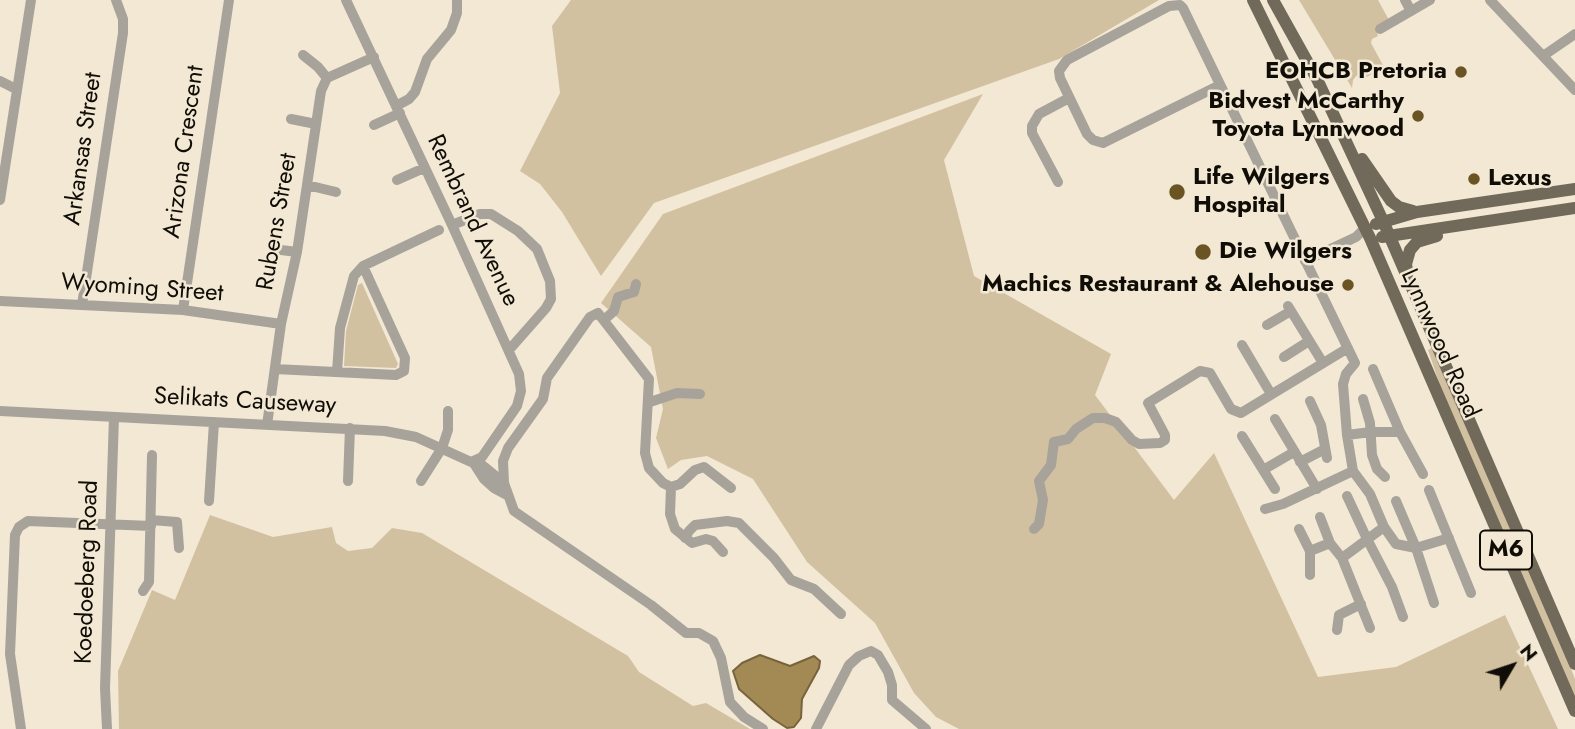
<!DOCTYPE html>
<style>
body{margin:0}
#map{position:relative;width:1575px;height:729px;overflow:hidden;background:#f2e8d4;font-family:Jost,sans-serif}
canvas{display:block}
.north{position:absolute;left:1477px;top:631px;width:70px;height:70px;-webkit-text-stroke:5px #f2e8d4;paint-order:stroke;rotate:51deg;font-size:19px;font-weight:700;line-height:28px;text-align:center;color:#100d07}
.north::after{content:'';display:block;margin:auto;width:24px;height:32px;background:#100d07;clip-path:polygon(50% 0,100% 100%,50% 72%,0 100%)}
</style>
<div id="map">
<canvas width="1575" height="729"></canvas>
<div class="north">N</div>
</div>
<script>
const ctx = document.querySelector('canvas').getContext('2d');
ctx.lineJoin = 'round';
function fill(path, color) { ctx.fillStyle = color; ctx.fill(path, 'evenodd'); }
const shape = rows => new Path2D(rows.map(r => 'M' + r).join(''));
function strokePath(path, color, width, dash) { ctx.strokeStyle = color; ctx.lineWidth = width; ctx.lineCap = dash ? 'butt' : 'round'; ctx.setLineDash(dash || []); ctx.stroke(path); }
function write(font, color, halo, rows, align = 'center') {
  ctx.font = font + ' Jost,sans-serif'; ctx.lineWidth = 5; ctx.setLineDash([]); ctx.textBaseline = 'middle'; ctx.strokeStyle = halo; ctx.fillStyle = color; for (const [text, x, y, turn = 0] of rows) {
    ctx.save(); ctx.translate(x, y); ctx.rotate((+turn || 0) * Math.PI / 180); ctx.textAlign = isNaN(turn) ? turn : align; if (halo) ctx.strokeText(text, 0, 0); ctx.fillText(text, 0, 0); ctx.restore();
  }
}
const green = shape([
 [571,0,1159,0,1059,59,654,203,601,276,562,212,540,184,520,171,560,93,552,26],
 [1299,0,1378,0,1389,20,1375,27,1378,36,1372,39,1371,43,1384,67,1365,78,1362,75,1356,76,1353,80,1352,88],
 [983,94,944,160,974,276,1111,354,1095,395,1174,500,1214,453,1318,677,1396,667,1505,615,1558,729,959,729,936,717,914,693,875,623,807,562,753,479,707,456,681,460,668,469,656,438,663,409,651,347,601,303,663,214],
 [362,283,398,364,396,368,344,366,346,331,358,285],
 [1433,347,1559,638,1575,679,1575,705,1449,412,1428,350],
 [210,515,273,537,332,527,336,543,348,551,372,548,392,528,422,533,628,656,639,672,693,706,706,703,750,729,119,729,118,671,152,590,175,600]
]);
const water = shape([
 [760,655,790,666,814,656,820,661,819,668,802,699,801,718,794,727,787,728,773,719,739,689,733,671,742,663,760,655]
]);
const minor = shape([
 [1405,0,1411,11],
 [1490,0,1575,90],
 [1380,29,1430,0],
 [303,55,318,67,327,78],
 [1543,56,1575,34],
 [0,81,16,89],
 [1220,85,1103,143,1093,140,1087,134,1060,78,1059,71,1067,60,1169,6,1180,5,1183,8,1355,363,1346,374,1343,384,1347,435,1353,471,1370,494,1384,527,1396,544,1416,548,1449,538],
 [396,106,409,99,415,92,427,59,451,30,457,13,457,0],
 [291,119,316,124],
 [374,125,400,113],
 [397,180,424,168],
 [1058,182,1032,133,1032,126,1039,114,1069,98],
 [307,185,336,192],
 [0,200,31,0],
 [452,225,480,214,491,214,518,231,537,249,550,281,551,299,546,308,509,350],
 [273,249,297,252],
 [1305,261,1356,237,1365,228],
 [0,301,183,310,281,324],
 [82,305,123,33,123,19,116,0],
 [1288,306,1323,363],
 [183,310,229,0],
 [605,319,614,311,618,297,634,292,636,284],
 [1267,325,1291,311],
 [1242,345,1271,394],
 [1284,357,1309,341],
 [275,369,396,375,404,371,405,358,363,266],
 [1373,369,1400,432,1423,474],
 [337,372,340,328,354,276,363,266,439,230],
 [1363,399,1370,423,1372,455,1377,469,1385,477],
 [1310,401,1321,425,1327,458],
 [650,402,677,393,700,394],
 [0,411,385,431,416,437,471,462,482,457,517,406,521,391,519,374,452,225,346,0],
 [1275,419,1317,489],
 [267,425,281,324,297,252,321,91,327,78,374,57],
 [1347,435,1371,432,1400,432],
 [1242,436,1275,489],
 [477,461,504,483],
 [473,462,484,479,494,488,507,495],
 [1300,462,1325,449],
 [1263,470,1294,452],
 [348,481,350,428],
 [421,481,442,448,448,430,448,411],
 [671,487,670,514,675,529,692,543,706,539,713,541,723,552],
 [731,488,704,467,695,470,680,484,671,487,663,483,649,468,645,453,649,379,598,313,590,317,547,378,543,399,508,448,503,461,504,483,514,511,651,605,686,633,699,633,713,641,721,658,730,702,744,717,763,729],
 [1429,490,1471,593],
 [1347,496,1367,539,1392,587,1403,617],
 [209,501,214,422],
 [1396,501,1416,548,1434,603],
 [1265,509,1283,504,1353,471],
 [1320,517,1330,543],
 [151,520,177,522,179,548],
 [1034,529,1039,524,1043,500,1039,481,1051,465,1054,442,1068,439,1076,429,1093,418,1105,418,1116,422,1132,440,1139,444,1160,443,1165,440,1165,435,1148,403,1200,371,1210,373,1231,409,1241,413,1348,348],
 [1299,529,1310,551,1330,543,1342,558,1384,527],
 [685,538,689,531,695,525,727,521,739,523,774,558,791,580,814,589,841,614],
 [1310,551,1310,575],
 [1342,558,1370,628],
 [143,591,149,582,152,455],
 [1337,630,1339,615,1361,604],
 [21,729,10,654,15,535,19,527,28,521,151,526],
 [107,729,105,688,114,417],
 [816,729,849,665,859,656,871,651,878,655,888,672,892,685,892,700,926,729]
]);
const major = shape([
 [1253,0,1370,238,1575,711],
 [1273,0,1317,79,1383,221,1575,664],
 [1362,159,1391,201,1399,207,1413,211],
 [1376,224,1417,212,1575,189],
 [1382,237,1575,208],
 [1407,270,1406,264,1410,250,1417,242,1437,236]
]);
const markers = [
 [1461,72,7,"#6a5423"],
 [1418,116,7,"#6a5423"],
 [1474,179,7,"#6a5423"],
 [1177,192,9,"#6a5423"],
 [1203,252,9,"#6a5423"],
 [1348,285,7,"#6a5423"]
];
const shields = [
 [1506,550,52]
];
const shieldNames = [
 ["M6",1506,550]
];
const poiNames = [
 ["EOHCB Pretoria",1447,72],
 ["Bidvest McCarthy",1404,102],
 ["Toyota Lynnwood",1404,130],
 ["Life Wilgers",1193,178,"left"],
 ["Hospital",1193,206,"left"],
 ["Lexus",1488,179,"left"],
 ["Die Wilgers",1219,252,"left"],
 ["Machics Restaurant & Alehouse",1334,285]
];
const streetNames = [
 ["Arkansas Street",84,149,-82],
 ["Arizona Crescent",185,152,-82],
 ["Rembrand Avenue",472,221,65],
 ["Rubens Street",278,222,-80],
 ["Wyoming Street",142,289,4],
 ["Lynnwood Road",1439,344,66],
 ["Selikats Causeway",245,402,3],
 ["Koedoeberg Road",88,572,-88]
];
fill(green, '#d2c1a0');
fill(water, '#a38953');
strokePath(water, '#77643c', 2);
strokePath(minor, '#a7a39b', 10);
strokePath(major, '#71695a', 12);
for (const [x, y, r, color] of markers) { const dot = new Path2D(); dot.arc(x, y, r, 0, 2 * Math.PI); ctx.fillStyle = color; ctx.fill(dot); strokePath(dot, '#f2e8d4', 2.5); }
for (const [x, y, w] of shields) { const box = new Path2D(); box.roundRect(x - w / 2, y - 19.5, w, 39, 5); ctx.fillStyle = '#f2e8d4'; ctx.fill(box); strokePath(box, '#100d07', 2); }
write('bold 23px', '#100d07', null, shieldNames);
write('bold 24px', '#100d07', '#f2e8d4', poiNames, 'right');
write('24px', '#100d07', '#f2e8d4', streetNames);
</script>
